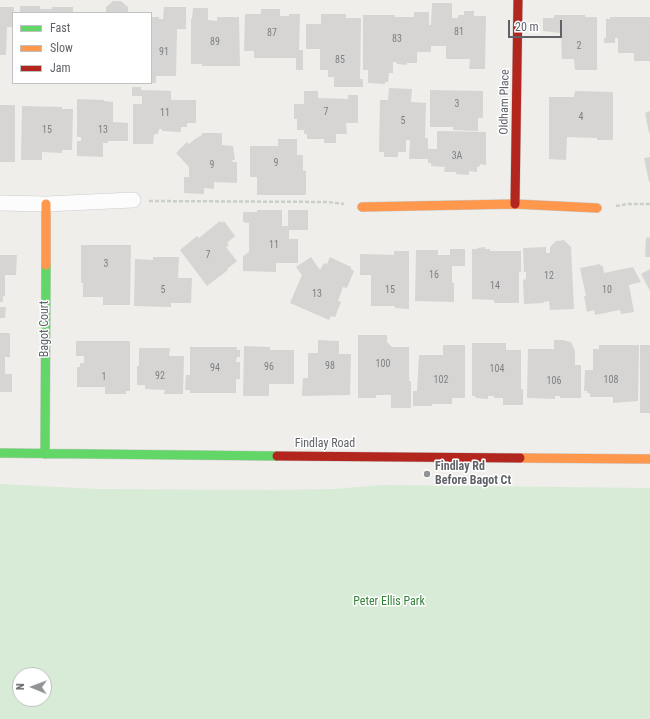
<!DOCTYPE html>
<style>
body{margin:0}
#map{position:relative;width:650px;height:719px;overflow:hidden;background:#efeeea;font-family:"Roboto Condensed",sans-serif}
canvas{display:block}
.legend{position:absolute;left:12px;top:12px;width:140px;height:72px;box-sizing:border-box;background:#fff;border:1px solid #bfc1c3;margin:0;padding:5px 7px;list-style:none;font-size:12px;color:#5f6368}
.legend li{display:flex;align-items:center;gap:8px;height:20px}
.legend b{width:20px;border:1px solid #bfc1c3}
.north{position:absolute;left:12px;top:667px;width:40px;height:40px;box-sizing:border-box;background:#fff;border:1px solid #bfc1c3;border-radius:50%;rotate:271deg;font-size:11px;font-weight:700;line-height:16px;text-align:center;color:#5f6368}
.north::after{content:'';display:block;margin:auto;width:14px;height:18px;background:#919496;clip-path:polygon(50% 0,100% 100%,50% 72%,0 100%)}
.scale{position:absolute;left:508px;top:20px;width:54px;height:18px;box-sizing:border-box;border:2px solid #5f6368;border-top:0;padding-left:5px;font-size:12px;line-height:14px;white-space:nowrap;color:#5f6368;-webkit-text-stroke:3px #fff;paint-order:stroke}
</style>
<div id="map">
<canvas width="650" height="719"></canvas>
<ul class="legend">
<li><b style="height:5px;background:#63d668"></b>Fast</li>
<li><b style="height:5px;background:#ff974d"></b>Slow</li>
<li><b style="height:5px;background:#b3261e"></b>Jam</li>
</ul>
<div class="north">N</div>
<div class="scale">20 m</div>
</div>
<script>
const ctx = document.querySelector('canvas').getContext('2d');
ctx.lineJoin = 'round';
function fill(path, color) { ctx.fillStyle = color; ctx.fill(path, 'evenodd'); }
const shape = rows => new Path2D(rows.map(r => 'M' + r).join(''));
function strokePath(path, color, width, dash) { ctx.strokeStyle = color; ctx.lineWidth = width; ctx.lineCap = dash ? 'butt' : 'round'; ctx.setLineDash(dash || []); ctx.stroke(path); }
function write(font, color, halo, rows, align = 'center') {
  ctx.font = font + ' "Roboto Condensed",sans-serif'; ctx.lineWidth = 3; ctx.setLineDash([]); ctx.textBaseline = 'middle'; ctx.strokeStyle = halo; ctx.fillStyle = color; for (const [text, x, y, turn = 0] of rows) {
    ctx.save(); ctx.translate(x, y); ctx.rotate((+turn || 0) * Math.PI / 180); ctx.textAlign = isNaN(turn) ? turn : align; if (halo) ctx.strokeText(text, 0, 0); ctx.fillText(text, 0, 0); ctx.restore();
  }
}
const green = shape([
 [0,484,98,489,273,490,334,489,382,485,650,488,650,719,0,719],
 [20,675,44,675,44,699,20,699]
]);
const building = shape([
 [113,1,121,1,128,7,128,13,106,13,106,7],
 [432,3,452,3,452,18,458,18,458,15,464,15,464,11,474,11,474,16,486,16,485,69,469,69,470,59,446,59,446,46,431,46,431,52,417,52,417,63,407,63,407,65,397,64,396,62,393,62,393,73,389,73,388,82,385,82,385,84,368,83,368,70,363,70,363,15,395,15,395,17,414,17,414,12,429,12,429,25,431,25],
 [20,6,40,6,40,9,52,9,52,7,73,7,73,13,20,13],
 [0,7,14,7,13,27,7,27,6,55,0,55],
 [164,7,186,7,186,29,177,29,176,76,156,76,156,83,151,83,151,17,159,17,159,19,163,19],
 [193,8,208,8,208,20,217,21,217,17,239,17,240,66,202,66,202,64,191,64,191,19,192,19],
 [261,9,280,9,280,16,289,16,289,14,300,14,299,50,303,50,303,70,296,70,296,58,254,58,254,51,244,51,245,14,261,14],
 [321,14,346,14,346,18,361,18,360,79,363,79,363,87,334,87,334,77,328,77,328,70,320,70,320,49,306,49,306,24,321,24],
 [554,15,585,15,585,17,597,17,597,70,575,70,574,59,562,59,561,33,543,31,543,18,554,18],
 [610,17,650,17,650,61,634,61,634,53,618,53,618,38,615,38,615,43,604,43,604,38,606,38,606,19,610,19],
 [132,87,141,87,141,90,171,91,171,100,196,100,196,123,187,123,187,127,181,127,181,132,162,131,162,129,159,129,158,134,154,134,153,144,133,144,133,104,142,104,142,96,132,96],
 [389,88,412,89,411,102,426,103,425,138,428,138,428,149,437,149,437,131,486,132,486,165,480,164,479,167,477,167,477,172,469,171,469,175,456,174,456,172,444,172,445,167,431,166,431,163,428,163,428,159,409,159,410,140,406,140,406,152,398,152,398,157,384,157,384,152,379,152,380,100,388,100],
 [430,90,483,91,483,118,478,118,478,131,453,130,453,127,430,127],
 [304,91,318,91,318,98,348,99,348,95,358,95,358,123,346,123,347,134,336,134,336,143,324,143,324,139,307,139,307,134,304,134,304,130,297,130,297,119,294,119,294,104,304,104],
 [575,91,613,92,613,140,597,140,597,138,567,137,566,160,549,159,549,97,574,97],
 [77,99,104,100,104,101,113,102,113,122,128,123,128,141,108,141,108,143,103,143,103,157,77,156,77,141,81,141,81,137,77,137],
 [0,105,15,105,15,162,0,162],
 [22,106,62,107,62,109,73,109,72,150,62,150,62,153,42,152,42,160,21,160],
 [650,111,650,133,649,133,645,113],
 [202,133,222,133,222,145,233,146,235,160,232,160,233,162,237,162,237,183,214,182,214,189,204,188,204,194,184,193,184,177,189,177,189,167,176,153,187,142,189,144,195,139,202,135],
 [278,139,297,139,297,155,303,155,303,171,306,171,306,195,257,195,257,177,250,177,250,146,278,146],
 [650,157,650,182,649,182,644,158],
 [257,210,282,210,282,226,288,226,288,210,308,210,308,230,289,230,289,239,298,239,298,263,276,263,276,272,243,271,243,256,249,252,249,223,243,222,243,212,257,212],
 [220,221,222,223,224,221,235,236,227,243,229,245,226,247,237,261,227,269,228,270,207,286,180,250,197,236,199,238],
 [650,237,650,257,645,257,646,238],
 [564,240,571,247,574,309,550,310,549,301,544,302,544,303,524,304,523,280,526,279,526,272,524,272,523,248,546,247,546,253,550,253,550,247,556,241],
 [81,245,131,245,130,305,103,305,103,297,83,297,83,283,81,283],
 [485,247,485,249,490,249,490,251,521,251,521,272,519,272,519,303,494,303,494,300,472,299,472,249,477,249,477,248],
 [450,249,465,249,465,266,452,266,452,283,454,283,454,302,415,301,416,250,438,250,438,255,450,255],
 [394,251,409,251,409,309,395,308,395,306,371,306,371,275,360,275,360,254,394,255],
 [0,255,17,255,16,275,5,275,5,296,3,296,3,302,0,302],
 [153,257,179,257,178,278,192,278,191,303,171,303,171,307,134,306,135,259,153,260],
 [311,257,320,270,324,263,327,264,330,257,351,267,351,269,354,271,347,288,343,287,338,301,341,302,335,317,331,316,329,320,290,303,302,275,296,267],
 [600,264,601,266,603,266,604,273,633,267,641,282,629,285,634,312,621,314,620,310,595,315,594,310,587,312,584,296,586,296,580,268],
 [650,269,650,291,641,274],
 [0,307,6,307,5,318,0,318],
 [0,333,10,333,10,357,5,357,5,374,12,374,12,392,0,392],
 [358,335,387,335,387,342,392,347,409,347,409,381,411,381,411,408,391,408,391,395,376,395,376,398,358,398],
 [318,340,339,341,339,354,351,354,350,395,302,396,303,378,308,378,308,353,318,353],
 [554,340,563,340,571,342,575,351,575,365,581,365,581,398,560,398,560,396,555,396,555,399,527,398,528,349,554,349],
 [76,341,130,341,130,391,126,391,126,394,105,394,105,387,77,387,77,367,80,367,80,363,84,363,84,356,76,356],
 [472,343,506,343,506,350,521,350,521,389,523,389,523,405,503,405,503,398,494,398,494,396,488,396,488,399,476,398,475,396,472,396],
 [443,345,465,345,465,398,452,398,452,404,432,404,432,406,413,406,413,391,417,391,419,355,443,355],
 [599,345,639,345,638,401,613,403,613,397,590,397,590,393,587,393,587,391,584,391,585,370,593,370,593,349,599,349],
 [640,345,650,345,650,413,640,413],
 [244,346,270,347,270,350,294,350,294,384,269,384,269,396,243,396],
 [190,347,237,347,237,350,240,350,240,357,237,357,236,362,240,362,240,379,236,379,236,393,190,393,190,390,185,390,186,375,190,375],
 [139,348,170,348,169,356,184,356,183,394,164,394,165,390,145,389,145,385,137,385,137,366,139,366]
]);
const path = shape([
 [149,201,328,202,344,204],
 [616,206,627,204,650,204]
]);
const street = shape([
 [0,203,46,204,133,200]
]);
const fast = shape([
 [0,453,277,456],
 [45,454,46,265]
]);
const slow = shape([
 [362,207,515,204,597,208],
 [46,265,46,204],
 [520,458,650,459]
]);
const jam = shape([
 [515,204,518,0],
 [277,456,520,458]
]);
const markers = [
 [427,474,4,"#919496"]
];
const numberNames = [
 ["81",459,32],
 ["87",272,33],
 ["83",397,39],
 ["89",215,42],
 ["2",579,46],
 ["91",164,52],
 ["85",340,60],
 ["3",457,104],
 ["7",326,112],
 ["11",165,113],
 ["4",581,117],
 ["5",403,121],
 ["15",47,130],
 ["13",103,130],
 ["3A",457,156],
 ["9",276,163],
 ["9",212,165],
 ["11",274,245],
 ["7",208,255],
 ["3",106,264],
 ["16",434,275],
 ["12",549,276],
 ["14",495,286],
 ["5",163,290],
 ["15",390,290],
 ["10",607,290],
 ["13",317,294],
 ["100",383,364],
 ["98",330,366],
 ["96",269,367],
 ["94",215,368],
 ["104",497,369],
 ["92",160,376],
 ["1",104,377],
 ["102",441,380],
 ["108",611,380],
 ["106",554,381]
];
const streetNames = [
 ["Oldham Place",505,102,-89],
 ["Bagot Court",45,329,-90],
 ["Findlay Road",325,444]
];
const poiNames = [
 ["Findlay Rd",435,467],
 ["Before Bagot Ct",435,481]
];
const parkNames = [
 ["Peter Ellis Park",389,602]
];
fill(green, '#d8ebd6');
fill(building, '#d6d5d3');
strokePath(street, '#cbcccc', 16);
strokePath(fast, '#cacacb', 10);
strokePath(slow, '#cacacb', 10);
strokePath(jam, '#cacacb', 10);
strokePath(path, '#cacfcc', 2.5, [4, 2]);
strokePath(street, '#fdfcfc', 15);
strokePath(fast, '#63d668', 9);
strokePath(slow, '#ff974d', 9);
strokePath(jam, '#b3261e', 9);
for (const [x, y, r, color] of markers) { const dot = new Path2D(); dot.arc(x, y, r, 0, 2 * Math.PI); ctx.fillStyle = color; ctx.fill(dot); strokePath(dot, '#fff', 1.5); }
write('10px', '#7e8184', null, numberNames);
write('12px', '#5f6368', '#fff', streetNames);
write('bold 12px', '#5f6368', '#fff', poiNames, 'left');
write('12px', '#348238', '#fff', parkNames);
</script>
